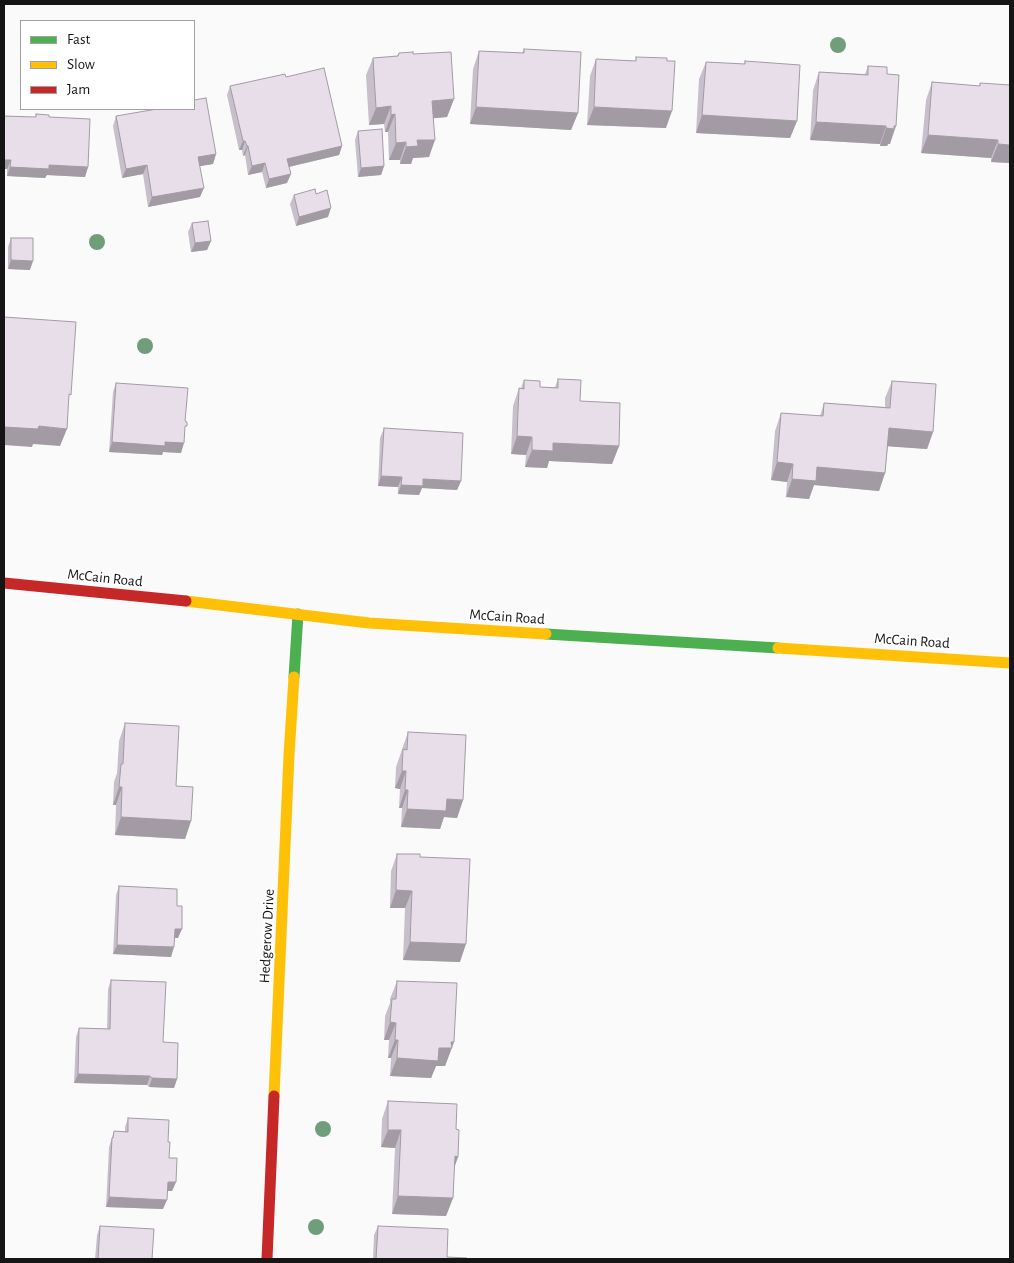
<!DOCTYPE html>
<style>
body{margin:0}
#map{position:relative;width:1014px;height:1263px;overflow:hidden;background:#fbfafb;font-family:"Alegreya Sans",sans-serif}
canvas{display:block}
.frame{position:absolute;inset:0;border:5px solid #161516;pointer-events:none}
.legend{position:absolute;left:20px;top:20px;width:175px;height:90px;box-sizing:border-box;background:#fff;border:1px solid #a2a1a2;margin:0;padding:6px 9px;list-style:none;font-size:15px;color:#161516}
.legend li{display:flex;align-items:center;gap:10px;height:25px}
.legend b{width:25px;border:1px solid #a2a1a2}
</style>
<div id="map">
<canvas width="1014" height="1263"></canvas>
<div class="frame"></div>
<ul class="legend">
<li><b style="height:6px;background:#4caf50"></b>Fast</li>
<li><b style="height:6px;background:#ffc107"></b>Slow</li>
<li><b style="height:6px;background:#c62828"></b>Jam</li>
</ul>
</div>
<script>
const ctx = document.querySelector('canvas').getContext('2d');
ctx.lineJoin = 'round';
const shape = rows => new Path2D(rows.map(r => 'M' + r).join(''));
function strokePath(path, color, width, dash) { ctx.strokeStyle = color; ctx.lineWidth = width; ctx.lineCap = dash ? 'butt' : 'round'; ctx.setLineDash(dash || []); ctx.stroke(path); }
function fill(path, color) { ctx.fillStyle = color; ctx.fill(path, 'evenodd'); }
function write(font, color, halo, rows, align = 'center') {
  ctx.font = font + ' "Alegreya Sans",sans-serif'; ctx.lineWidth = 4; ctx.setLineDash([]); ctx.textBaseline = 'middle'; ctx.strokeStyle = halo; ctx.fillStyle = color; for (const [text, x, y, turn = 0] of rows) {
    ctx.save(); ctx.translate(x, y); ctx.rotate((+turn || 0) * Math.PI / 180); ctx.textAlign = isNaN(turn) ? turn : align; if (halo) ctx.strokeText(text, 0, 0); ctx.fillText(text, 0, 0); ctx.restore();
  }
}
const fast = shape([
 [546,634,778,648],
 [294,677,298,614]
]);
const slow = shape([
 [186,601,369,623,546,634],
 [778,648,1010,663],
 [274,1096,289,755,294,677]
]);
const jam = shape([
 [4,583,186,601],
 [267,1259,274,1096]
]);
const trees = [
 [838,45],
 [97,242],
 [145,346],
 [323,1129],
 [316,1227]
];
const wall = shape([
 [524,49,578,113,571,130,470,124,473,69,479,51,522,53],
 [399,53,413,54,454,99,447,117,434,118,429,157,413,158,411,164,400,164,400,160,389,160,388,132,385,132,384,124,369,125,366,75,373,58,397,56],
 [636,57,666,128,587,125,590,76,596,59,635,61],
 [745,61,797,121,790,138,696,133,699,79,706,62,744,64],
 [868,66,887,74,890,144,888,144,887,146,880,146,880,144,810,140,813,90,819,72,865,74],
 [286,77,342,146,339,155,289,167,287,183,266,188,262,172,248,175,245,155,243,156,242,150,239,150,227,95,230,86],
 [932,82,979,86,980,83,1010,163,991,162,991,158,921,153,926,100],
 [36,114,49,117,88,167,85,177,47,175,45,178,7,176,7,169,4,169,4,116,35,117],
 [116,116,216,154,213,164,199,166,200,197,148,207,143,174,122,178,113,126],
 [358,131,384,166,381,175,358,177,355,140],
 [316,194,328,217,296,226,290,204,294,195],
 [192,223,211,241,207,250,191,252,188,232],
 [11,238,30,270,8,269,8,247],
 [558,379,580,401,619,446,612,464,549,461,547,468,525,467,526,455,511,454,513,406,519,388,521,388,524,380,540,387,555,387],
 [892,381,933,432,927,449,888,446,885,473,879,491,814,485,809,499,786,497,787,482,771,480,775,431,781,413,820,416,824,403,885,407,885,398],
 [116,383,185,433,181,453,163,452,162,455,109,452,113,392],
 [384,428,461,481,457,490,422,488,419,495,398,494,398,487,378,486,380,438],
 [125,723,176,786,191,821,185,839,115,835,116,805,113,805,114,782,117,773,119,741],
 [408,732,463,800,457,818,444,817,440,829,401,827,402,808,399,808,400,789,395,788,396,767],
 [397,854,420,857,460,962,403,960,405,908,390,908,391,871],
 [119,886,178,938,175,938,171,957,113,954,116,895],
 [111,980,163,1042,177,1079,174,1088,149,1087,147,1085,74,1083,76,1037,79,1028,107,1029,108,989],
 [397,981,454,1042,445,1066,436,1066,431,1078,390,1076,391,1058,388,1058,389,1040,384,1040,385,1016,390,1003,390,999],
 [388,1101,456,1129,458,1157,454,1168,453,1198,446,1216,392,1214,395,1148,381,1147,382,1119],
 [128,1118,168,1142,169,1158,176,1182,172,1191,167,1191,163,1209,106,1207,109,1147,114,1131,125,1131,125,1127],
 [100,1226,152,1259,95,1259,97,1235],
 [378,1226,447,1257,467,1259,373,1259,374,1235]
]);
const shadedWall = shape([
 [454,99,447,117,426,119,432,101],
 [391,106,384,124,369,125,376,108],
 [476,107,578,113,571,130,470,124],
 [594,107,672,111,666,128,587,125],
 [395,114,388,132,385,132,391,115],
 [702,115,797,121,790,138,696,133],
 [816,122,886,126,880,144,810,140],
 [894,126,896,126,890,144,888,144,887,146,880,146,886,128],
 [928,135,998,140,991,158,921,153],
 [417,140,435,140,429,157,413,158,411,164,400,164,406,147],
 [243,141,245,141,242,150,239,150],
 [406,142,400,160,389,160,396,143],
 [998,144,1010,145,1010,163,991,162],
 [247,146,248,146,245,155,243,156],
 [342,146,339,155,284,168,287,159],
 [216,154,213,164,195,167,198,157],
 [4,160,11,160,7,169,4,169],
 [265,163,262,172,248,175,252,166],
 [49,165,88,167,85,177,47,175,45,178,7,176,10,167],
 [147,165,143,174,122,178,126,169],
 [384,166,381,175,358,177,361,168],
 [291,174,287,183,266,188,269,179],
 [204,188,200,197,148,207,152,197],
 [331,208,328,217,296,226,299,217],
 [211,241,207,250,191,252,195,243],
 [11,260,33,261,30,270,8,269],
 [39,426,67,429,60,446,33,444,32,447,4,445,4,427],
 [889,428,933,432,927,449,883,446],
 [517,436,532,437,526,455,511,454],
 [112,442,165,442,184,443,181,453,163,452,162,455,109,452],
 [553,443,619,446,612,464,549,461,547,468,525,467,532,450],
 [777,462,793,464,787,482,771,480],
 [817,467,885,473,879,491,814,485,809,499,786,497,792,479],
 [381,476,402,477,398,487,378,486],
 [423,479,461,481,457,490,422,488,419,495,398,494,401,485],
 [402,771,406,771,400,789,395,788],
 [119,787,122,787,116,805,113,805],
 [405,790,408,790,402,808,399,808],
 [447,799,463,800,457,818,444,817,440,829,401,827,407,809],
 [121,817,191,821,185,839,115,835],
 [396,890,412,891,405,908,390,908],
 [175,929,182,929,178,938,172,938],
 [410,942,466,944,460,962,403,960],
 [117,945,174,947,171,957,113,954],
 [390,1022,396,1023,389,1040,384,1040],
 [395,1040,398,1040,391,1058,388,1058],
 [451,1042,454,1042,445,1066,436,1066,431,1078,390,1076,397,1058],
 [78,1074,150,1076,147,1085,74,1083],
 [152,1078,177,1079,174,1088,149,1087],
 [388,1130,401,1130,395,1148,381,1147],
 [455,1156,458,1157,452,1174],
 [168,1182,176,1182,172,1191,164,1191],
 [398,1196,453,1198,446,1216,392,1214],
 [109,1197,167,1200,163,1209,106,1207]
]);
const building = shape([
 [524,49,581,52,578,113,476,107,479,51,524,53,524,49],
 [413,52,413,54,451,52,454,99,432,101,435,140,417,140,418,146,406,147,406,142,396,143,395,114,391,115,391,106,376,108,373,58,398,56,399,53,413,52],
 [636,57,667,58,667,61,675,61,672,111,594,107,596,59,636,61,636,57],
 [745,61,800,65,797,121,702,115,706,62,745,64,745,61],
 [868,66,887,67,887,74,899,75,896,126,894,126,894,129,886,128,886,126,816,122,819,72,868,75,868,66],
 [324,68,342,146,287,159,291,174,269,179,265,163,252,166,248,146,247,146,245,141,243,141,230,86,285,74,286,77,324,68],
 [932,82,980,86,980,83,1010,85,1010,145,998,144,998,140,928,135,932,82],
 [206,98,216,154,198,157,204,188,152,197,147,165,126,169,116,116,157,109,194,109,194,100,206,98],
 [36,114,49,115,49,117,90,119,88,167,49,165,49,169,10,167,11,160,4,160,4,116,36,117,36,114],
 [382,129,384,166,361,168,358,131,382,129],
 [315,189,316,194,327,190,331,208,299,217,294,195,315,189],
 [208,221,211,241,195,243,192,223,208,221],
 [11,238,33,238,33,261,11,260,11,238],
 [4,317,76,322,71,395,69,394,67,429,39,426,38,429,4,427,4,317],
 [558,379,581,380,580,401,620,403,619,446,553,443,553,451,532,450,532,437,517,436,519,388,524,389,524,380,540,381,540,387,558,388,558,379],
 [892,381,936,384,933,432,889,428,885,473,817,467,816,481,792,479,793,464,777,462,781,413,823,416,824,403,890,408,892,381],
 [116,383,188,388,185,421,187,422,187,426,185,426,184,443,165,442,165,446,112,442,116,383],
 [384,428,463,433,461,481,423,479,423,486,401,485,402,477,381,476,384,428],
 [125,723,179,726,176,786,193,787,191,821,121,817,122,787,119,787,121,764,123,764,125,723],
 [408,732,466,735,463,800,447,799,446,811,407,809,408,790,405,790,406,771,402,771,403,749,407,750,408,732],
 [397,854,420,854,420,857,470,859,466,944,410,942,412,891,396,890,397,854],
 [119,886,177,889,177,906,182,906,182,929,175,929,174,947,117,945,119,886],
 [111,980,166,982,163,1042,178,1043,177,1079,152,1078,150,1076,78,1074,79,1028,110,1029,111,980],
 [397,981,457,983,454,1042,451,1042,452,1048,439,1048,438,1061,397,1058,398,1040,395,1040,396,1023,390,1022,392,999,396,999,397,981],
 [388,1101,457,1104,456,1129,459,1130,458,1157,455,1156,453,1198,398,1196,401,1130,388,1130,388,1101],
 [128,1118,169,1120,168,1142,170,1142,169,1158,177,1158,176,1182,168,1182,167,1200,109,1197,112,1138,113,1138,114,1131,128,1132,128,1118],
 [100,1226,154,1229,152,1259,98,1259,100,1226],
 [378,1226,448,1229,447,1257,467,1258,467,1259,376,1259,378,1226]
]);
const streetNames = [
 ["McCain Road",105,578,6],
 ["McCain Road",507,617,4],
 ["McCain Road",912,641,4],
 ["Hedgerow Drive",267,936,-87]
];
strokePath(fast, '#4caf50', 11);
strokePath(slow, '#ffc107', 11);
strokePath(jam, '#c62828', 11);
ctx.fillStyle = '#719e7a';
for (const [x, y] of trees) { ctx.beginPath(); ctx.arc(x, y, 8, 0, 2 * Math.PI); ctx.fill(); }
fill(wall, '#c7bfc9');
fill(shadedWall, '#a29ba4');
fill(building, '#e7deea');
strokePath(building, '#a29ba4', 1);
write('15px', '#161516', '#fff', streetNames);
</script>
